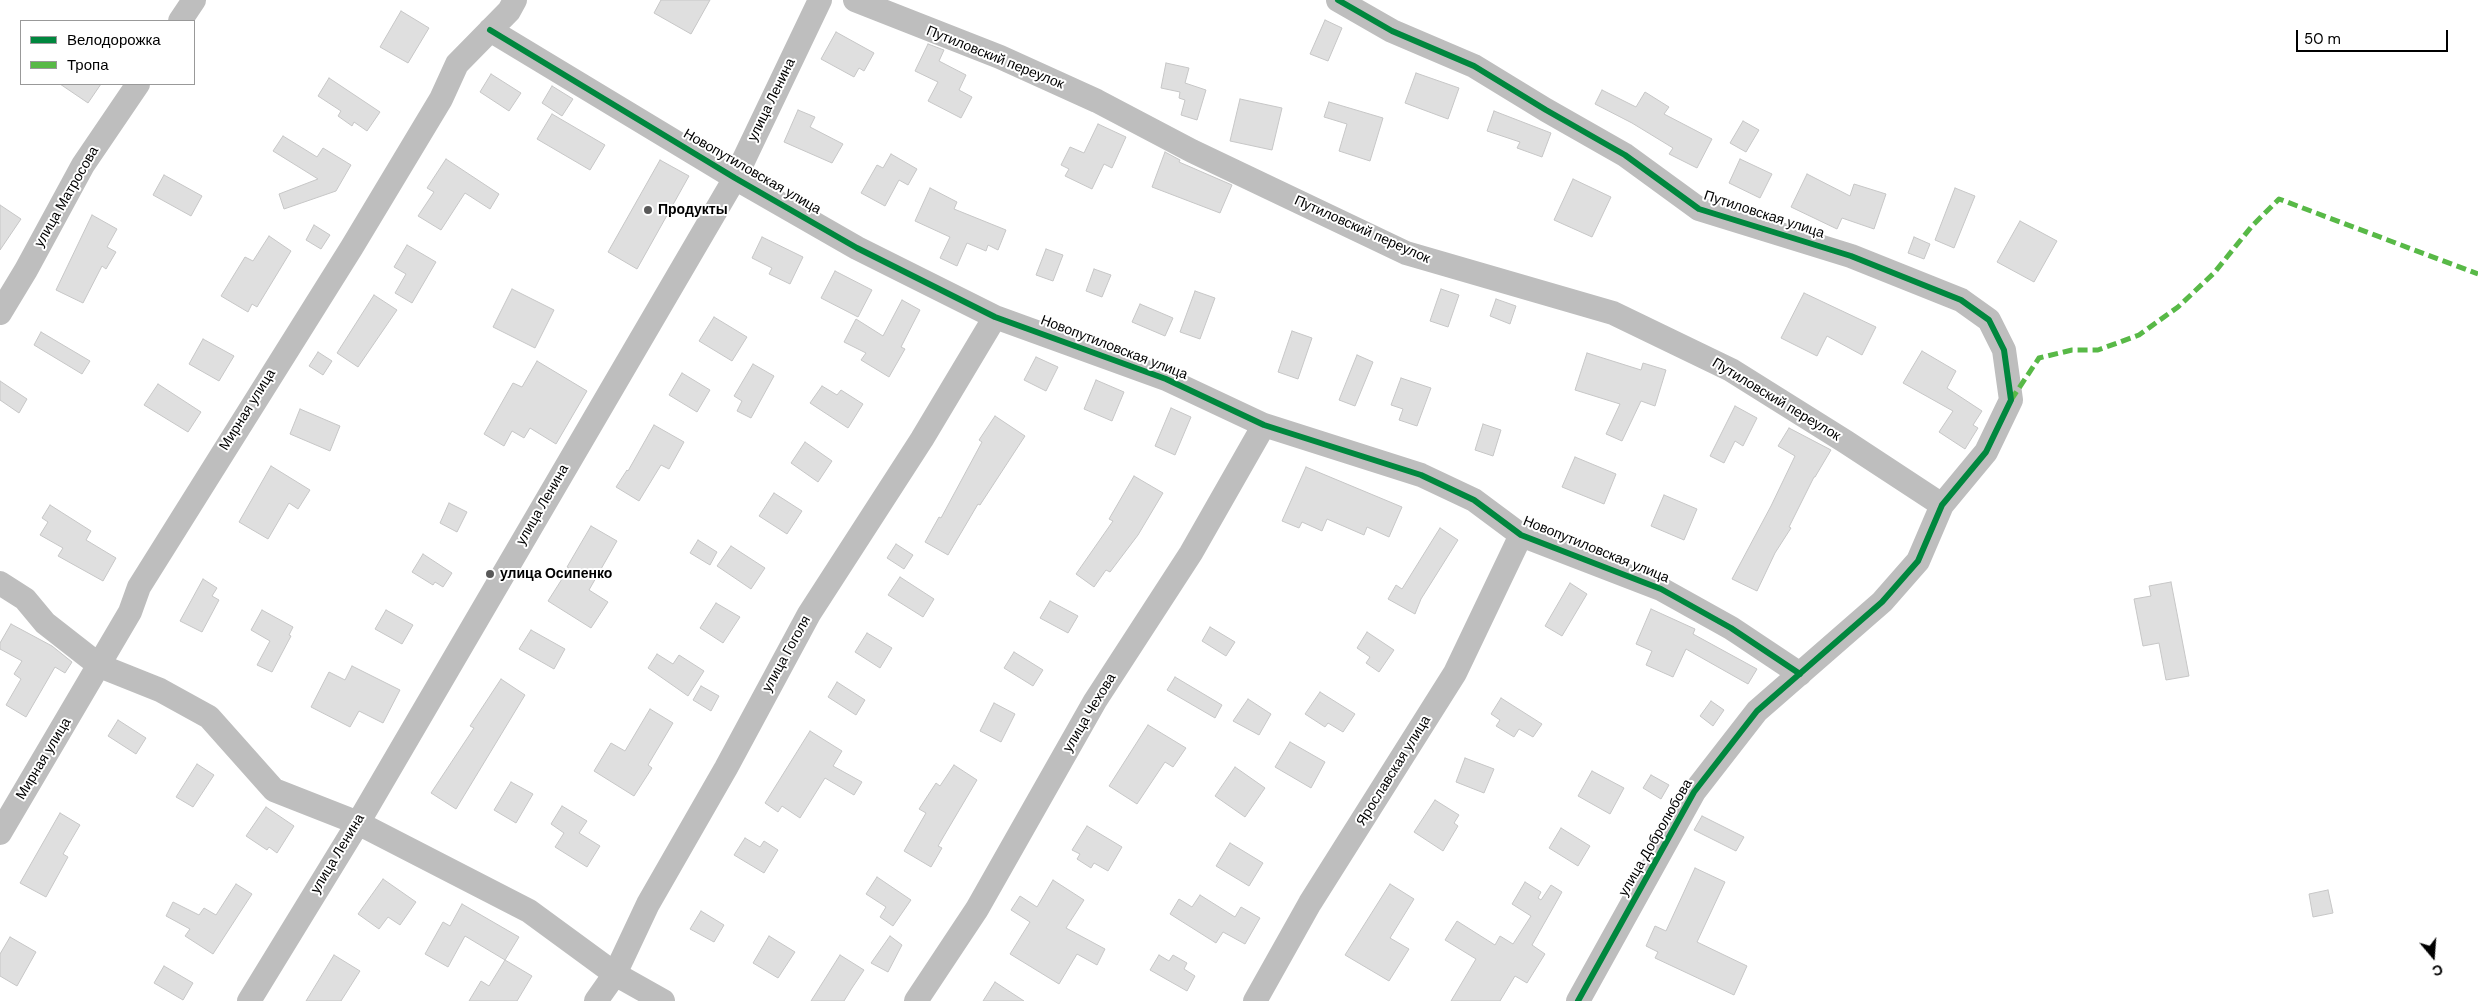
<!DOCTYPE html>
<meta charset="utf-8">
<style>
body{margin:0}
#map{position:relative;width:2478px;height:1001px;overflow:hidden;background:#fff;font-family:"DM Sans",sans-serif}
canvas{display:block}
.legend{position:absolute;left:20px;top:20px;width:175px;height:65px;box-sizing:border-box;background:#fff;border:1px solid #999;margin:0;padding:6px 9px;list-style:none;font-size:15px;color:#000}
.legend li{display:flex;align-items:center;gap:10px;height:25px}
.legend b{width:25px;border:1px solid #999}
.north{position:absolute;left:2408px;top:931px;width:50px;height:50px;-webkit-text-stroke:4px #fff;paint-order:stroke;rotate:162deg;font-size:14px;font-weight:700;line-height:20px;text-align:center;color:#000}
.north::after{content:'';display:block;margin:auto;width:18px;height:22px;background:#000;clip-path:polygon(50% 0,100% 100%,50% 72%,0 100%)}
.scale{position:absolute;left:2296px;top:30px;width:152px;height:22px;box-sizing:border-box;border:2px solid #000;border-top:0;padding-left:6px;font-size:15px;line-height:18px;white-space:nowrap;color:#000;-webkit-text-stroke:4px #fff;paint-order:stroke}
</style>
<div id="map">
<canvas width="2478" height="1001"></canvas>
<ul class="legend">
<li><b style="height:6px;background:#00873e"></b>Велодорожка</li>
<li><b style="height:6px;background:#58b947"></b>Тропа</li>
</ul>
<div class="north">С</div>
<div class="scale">50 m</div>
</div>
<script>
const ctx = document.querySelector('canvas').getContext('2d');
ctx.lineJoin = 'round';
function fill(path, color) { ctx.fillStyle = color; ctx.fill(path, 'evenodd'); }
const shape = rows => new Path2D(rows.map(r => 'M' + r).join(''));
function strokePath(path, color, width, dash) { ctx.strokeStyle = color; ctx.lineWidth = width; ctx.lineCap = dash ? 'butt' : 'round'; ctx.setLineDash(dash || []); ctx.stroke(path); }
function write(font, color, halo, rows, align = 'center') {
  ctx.font = font + ' "DM Sans",sans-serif'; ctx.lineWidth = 4; ctx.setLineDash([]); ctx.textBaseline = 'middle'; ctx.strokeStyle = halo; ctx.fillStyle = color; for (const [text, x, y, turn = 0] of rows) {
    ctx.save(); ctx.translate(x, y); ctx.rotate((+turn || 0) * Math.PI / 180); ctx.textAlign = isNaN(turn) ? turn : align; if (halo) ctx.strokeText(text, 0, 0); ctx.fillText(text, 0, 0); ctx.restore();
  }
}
const building = shape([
 [661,0,710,0,691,34,654,13,661,0],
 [401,11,429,28,408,63,380,47,401,11],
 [1325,20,1342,28,1328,61,1310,54,1325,20],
 [836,32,874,53,864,71,859,68,854,77,821,59,836,32],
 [928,44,944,50,939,61,966,75,959,90,972,97,961,118,928,101,938,82,915,71,928,44],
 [1166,63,1189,68,1185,83,1206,90,1197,120,1181,115,1185,100,1179,98,1180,92,1161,88,1166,63],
 [1416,73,1459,88,1448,119,1405,103,1416,73],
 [491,74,521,93,509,111,480,92,491,74],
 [329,78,380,112,367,131,354,122,352,126,338,116,341,111,318,96,329,78],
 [60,84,101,84,88,103,60,84],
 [552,86,573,99,562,116,542,103,552,86],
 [1602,90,1636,107,1645,92,1669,107,1664,114,1712,139,1697,168,1669,154,1673,148,1632,123,1595,104,1602,90],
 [1240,99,1282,108,1272,150,1230,141,1240,99],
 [1329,102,1383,118,1370,161,1339,151,1347,124,1324,117,1329,102],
 [798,110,815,117,810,127,843,144,832,163,784,142,798,110],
 [1494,111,1551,133,1542,157,1517,148,1520,142,1487,131,1494,111],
 [552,114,605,145,590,170,537,139,552,114],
 [1743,121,1759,130,1746,152,1730,143,1743,121],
 [1098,124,1126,137,1112,168,1104,164,1092,189,1065,176,1069,169,1061,165,1070,147,1084,153,1098,124],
 [283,136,317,157,323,148,351,165,336,191,284,209,279,194,318,179,273,151,283,136],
 [1165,152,1180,160,1179,162,1232,185,1220,213,1152,187,1165,152],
 [891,154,917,169,908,185,899,180,885,206,861,193,877,165,883,168,891,154],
 [446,159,499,194,490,209,465,193,441,230,418,216,434,192,427,188,446,159],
 [1740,159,1772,174,1760,198,1729,183,1740,159],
 [660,160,689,176,637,269,608,252,660,160],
 [1807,174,1850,196,1854,184,1886,194,1874,229,1842,218,1837,229,1791,207,1807,174],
 [164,175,202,196,191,216,153,195,164,175],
 [1573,179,1611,197,1592,237,1554,220,1573,179],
 [930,188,957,202,954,209,1006,230,998,250,988,245,986,251,967,243,957,266,940,258,950,237,915,221,930,188],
 [1955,188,1975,196,1954,248,1935,240,1955,188],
 [0,205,21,219,0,250,0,205],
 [92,215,117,229,107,247,116,252,106,269,102,266,83,303,56,290,92,215],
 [2020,221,2057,241,2034,282,1997,262,2020,221],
 [314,225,330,235,321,249,306,240,314,225],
 [269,236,291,251,257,307,252,304,248,312,221,296,245,257,253,261,269,236],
 [762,237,803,257,790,284,769,274,772,268,752,258,762,237],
 [1914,237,1930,244,1924,259,1908,253,1914,237],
 [407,245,436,262,412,303,395,293,406,274,394,267,407,245],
 [1046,249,1063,255,1053,281,1036,275,1046,249],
 [1094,269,1111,275,1102,297,1086,291,1094,269],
 [835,271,872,290,858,317,821,298,835,271],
 [512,289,554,310,535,348,493,327,512,289],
 [1441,289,1459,295,1448,327,1430,321,1441,289],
 [1195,291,1215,298,1200,339,1180,332,1195,291],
 [1804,293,1876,327,1862,355,1827,336,1817,356,1781,338,1804,293],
 [374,295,397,310,358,367,337,353,374,295],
 [1496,299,1516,306,1510,324,1490,316,1496,299],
 [902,300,920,310,901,347,905,349,889,377,861,360,866,353,844,342,856,319,883,336,902,300],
 [1140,304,1173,318,1165,336,1132,322,1140,304],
 [714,317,747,337,732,361,699,341,714,317],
 [1292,331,1312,338,1298,379,1278,372,1292,331],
 [41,332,90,361,82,374,34,345,41,332],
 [203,339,234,356,219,381,189,364,203,339],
 [1922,351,1956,371,1947,388,1982,411,1973,425,1978,428,1965,449,1939,432,1953,411,1903,383,1922,351],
 [318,352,332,361,323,375,309,366,318,352],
 [1587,353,1641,370,1643,363,1666,370,1655,406,1641,401,1622,441,1606,434,1620,404,1575,390,1587,353],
 [1357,355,1373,362,1355,406,1339,400,1357,355],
 [1036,357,1058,367,1046,391,1024,380,1036,357],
 [537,361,587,391,556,444,530,428,524,438,512,431,504,446,484,434,513,383,522,387,537,361],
 [753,364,774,376,751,418,737,411,742,401,734,396,753,364],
 [682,373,710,390,697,412,669,395,682,373],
 [1401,378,1431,388,1417,426,1399,420,1403,409,1391,405,1401,378],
 [1096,380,1124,392,1112,421,1084,409,1096,380],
 [0,381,27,399,19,413,0,400,0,381],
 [158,384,201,412,188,432,144,405,158,384],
 [822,386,837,395,841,390,863,404,848,428,810,403,822,386],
 [1735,406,1757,418,1743,446,1735,441,1724,463,1710,456,1735,406],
 [1171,408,1191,417,1175,455,1155,446,1171,408],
 [300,409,340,426,330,451,290,434,300,409],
 [995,416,1025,436,980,505,978,504,948,555,925,542,939,517,941,518,982,442,979,440,995,416],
 [1483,424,1501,430,1493,456,1475,450,1483,424],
 [654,425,684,442,669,469,661,465,639,501,616,487,627,470,628,471,654,425],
 [1789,428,1831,450,1815,477,1814,477,1789,527,1791,528,1775,553,1757,591,1732,579,1771,506,1795,456,1778,446,1789,428],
 [805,442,832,461,818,482,791,463,805,442],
 [1575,457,1616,474,1604,504,1562,487,1575,457],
 [271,466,310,490,298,509,289,503,268,539,239,522,271,466],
 [1306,467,1402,507,1389,537,1367,527,1364,535,1327,519,1322,531,1302,522,1299,528,1282,521,1306,467],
 [1134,476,1163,493,1138,535,1110,572,1106,570,1094,587,1076,574,1113,521,1109,519,1134,476],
 [774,493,802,511,787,534,759,516,774,493],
 [1664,495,1697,509,1684,540,1651,526,1664,495],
 [449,503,467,512,457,532,440,523,449,503],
 [50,505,91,531,86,540,116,558,103,581,58,556,63,548,40,535,48,522,42,518,50,505],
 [591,526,617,541,589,590,608,602,591,628,548,601,569,568,567,567,591,526],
 [1440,528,1458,540,1421,599,1415,614,1388,599,1396,585,1402,589,1440,528],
 [698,540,717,552,710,565,690,553,698,540],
 [896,544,913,555,904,569,887,558,896,544],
 [731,546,765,568,751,589,717,566,731,546],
 [423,554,452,573,443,587,435,582,433,585,412,572,423,554],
 [900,577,934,599,923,617,888,595,900,577],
 [203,579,217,588,212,596,219,600,202,632,180,621,203,579],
 [2171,582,2189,676,2166,680,2159,643,2143,646,2134,599,2151,596,2149,586,2171,582],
 [1570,583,1587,594,1562,636,1545,626,1570,583],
 [1050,601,1078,616,1068,633,1040,618,1050,601],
 [716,603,740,617,723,643,700,628,716,603],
 [1651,609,1695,629,1693,634,1757,669,1748,684,1686,649,1673,677,1646,665,1652,651,1636,644,1651,609],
 [262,610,293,627,289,635,291,636,272,672,257,665,270,641,251,630,262,610],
 [386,610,413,625,402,644,375,629,386,610],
 [11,624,52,646,72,662,65,673,55,667,26,717,6,705,21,679,14,674,22,661,0,649,0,643,11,624],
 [1210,627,1235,642,1226,656,1202,641,1210,627],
 [531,630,565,649,554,669,519,649,531,630],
 [1367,632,1394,650,1379,672,1366,663,1370,657,1357,648,1367,632],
 [867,633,892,648,880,668,855,652,867,633],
 [1014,652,1043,670,1033,686,1004,668,1014,652],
 [657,654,673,664,679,655,704,671,688,696,648,668,657,654],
 [352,666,400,690,383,723,359,711,350,727,311,707,329,672,345,680,352,666],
 [1175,677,1222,705,1215,718,1167,690,1175,677],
 [501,679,525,695,456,809,431,793,474,728,470,726,501,679],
 [837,682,865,700,856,715,828,697,837,682],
 [701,686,719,696,711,711,693,700,701,686],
 [1320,692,1355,714,1343,732,1328,723,1325,727,1305,714,1320,692],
 [1501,698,1542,724,1533,737,1519,729,1514,737,1496,726,1500,720,1491,714,1501,698],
 [1248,699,1271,714,1259,735,1233,721,1248,699],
 [1711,701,1724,710,1713,726,1700,716,1711,701],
 [994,703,1015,714,1001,742,980,731,994,703],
 [650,709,673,723,648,765,652,768,634,796,594,771,611,743,625,751,650,709],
 [118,720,146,738,136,754,108,736,118,720],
 [1148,725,1186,748,1173,767,1165,762,1137,804,1109,786,1148,725],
 [810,731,842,751,833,766,862,782,854,795,825,778,800,818,782,806,778,812,765,803,810,731],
 [1290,742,1325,762,1311,788,1275,767,1290,742],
 [1465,758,1494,769,1484,793,1456,782,1465,758],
 [197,764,214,775,193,807,176,797,197,764],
 [954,765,977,780,938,846,942,848,931,867,904,851,926,813,919,809,936,783,940,786,954,765],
 [1235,767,1265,788,1245,817,1215,796,1235,767],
 [1592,771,1624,788,1610,814,1578,796,1592,771],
 [1651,775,1669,785,1661,799,1643,788,1651,775],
 [511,782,533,794,516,823,494,810,511,782],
 [1435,800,1459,815,1454,823,1458,826,1443,851,1414,832,1435,800],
 [562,806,587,821,579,833,600,846,587,867,555,847,564,833,551,824,562,806],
 [266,807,294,826,277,853,269,847,267,850,246,836,266,807],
 [60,813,80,825,63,854,68,857,46,897,20,883,60,813],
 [1702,816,1744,837,1736,851,1694,830,1702,816],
 [1087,826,1122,847,1108,871,1094,863,1091,868,1077,859,1080,854,1072,850,1087,826],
 [1561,828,1590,846,1578,866,1549,848,1561,828],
 [745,838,760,847,764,841,778,850,764,873,734,855,745,838],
 [1230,843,1263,863,1249,886,1216,866,1230,843],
 [1695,868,1725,882,1697,942,1747,966,1734,995,1655,958,1658,952,1646,946,1655,926,1666,931,1695,868],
 [877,877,911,900,893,926,880,917,886,907,866,894,877,877],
 [383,879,416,902,400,925,388,917,379,929,358,914,383,879],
 [1053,880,1084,900,1066,928,1105,949,1097,965,1077,954,1059,984,1010,954,1030,922,1011,910,1020,896,1037,907,1053,880],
 [1525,882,1541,892,1538,898,1541,900,1551,885,1562,892,1532,945,1545,954,1527,983,1515,976,1500,1001,1451,1001,1476,959,1445,940,1457,921,1495,945,1500,936,1513,944,1531,916,1512,904,1525,882],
 [236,884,252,894,213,954,185,936,190,929,166,916,173,902,199,915,204,908,216,915,236,884],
 [1390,884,1414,899,1390,938,1409,949,1389,981,1345,955,1390,884],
 [2328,890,2333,913,2313,917,2309,894,2328,890],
 [1200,895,1235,917,1241,907,1260,918,1245,944,1223,932,1216,943,1170,914,1179,899,1192,907,1200,895],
 [462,904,519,937,505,960,465,936,448,967,425,954,443,922,450,926,462,904],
 [701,911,724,925,714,942,690,929,701,911],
 [769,936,795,952,778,978,753,963,769,936],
 [890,936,902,945,888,972,871,963,890,936],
 [10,937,36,952,17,986,0,976,0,954,10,937],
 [334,955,360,971,341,1001,306,1001,334,955],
 [840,955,864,970,852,988,844,1001,811,1001,840,955],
 [1159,955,1169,961,1173,955,1187,963,1184,969,1195,976,1187,991,1150,970,1159,955],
 [505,960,532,976,517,1001,469,1001,481,981,489,986,505,960],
 [164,966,193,983,183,1000,154,983,164,966],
 [995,982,1024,1001,983,1001,995,982]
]);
const minor = shape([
 [855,0,1000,57,1097,101,1192,151,1406,253,1613,313,1731,370,1846,442,1942,505],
 [1338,0,1392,31,1474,66,1546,110,1625,155,1699,209,1851,256,1961,300,1989,320,2004,350,2011,400,1986,452,1942,505,1918,561,1882,602,1757,711,1694,792,1578,1001],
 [180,21,194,0],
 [490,30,735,178,857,248,995,317,1166,379,1264,425,1421,475,1474,500,1521,535,1661,589,1731,628,1800,674],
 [0,313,26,270,83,165,138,84],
 [0,583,25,599,45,623,100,666,160,690,209,717,274,790,358,823,529,911,615,974,663,1001],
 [0,833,130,612,139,587,352,247,441,99,457,64,509,11,515,0],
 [249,1001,358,823,735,178,820,0],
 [596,1001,615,974,648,904,726,768,809,614,922,439,995,317],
 [916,1001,977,909,1095,701,1191,553,1264,425],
 [1255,1001,1310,903,1455,673,1521,535]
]);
const quiet = shape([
 [2011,400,2039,358,2072,350,2098,350,2139,335,2178,307,2214,273,2252,226,2279,199,2478,274]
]);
const cycleway = shape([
 [1338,0,1392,31,1474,66,1546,110,1625,155,1699,209,1851,256,1961,300,1989,320,2004,350,2011,400,1986,452,1942,505,1918,561,1882,602,1757,711,1694,792,1578,1001],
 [490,30,735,178,857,248,995,317,1166,379,1264,425,1421,475,1474,500,1521,535,1661,589,1731,628,1800,674]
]);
const markers = [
 [648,210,5,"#595959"],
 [490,574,5,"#595959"]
];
const streetNames = [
 ["Путиловский переулок",995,58,22],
 ["улица Ленина",772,100,-64],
 ["Новопутиловская улица",752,172,30],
 ["улица Матросова",67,197,-60],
 ["Путиловская улица",1764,215,18],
 ["Путиловский переулок",1362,230,24],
 ["Новопутиловская улица",1114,348,21],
 ["Путиловский переулок",1776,400,31],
 ["Мирная улица",248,410,-58],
 ["улица Ленина",543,505,-60],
 ["Новопутиловская улица",1596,550,22],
 ["улица Гоголя",787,654,-61],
 ["улица Чехова",1090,713,-59],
 ["Мирная улица",44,759,-59],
 ["Ярославская улица",1394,771,-58],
 ["улица Добролюбова",1656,838,-60],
 ["улица Ленина",338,854,-59]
];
const poiNames = [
 ["Продукты",658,210],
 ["улица Осипенко",500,574]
];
fill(building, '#dfdfdf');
strokePath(building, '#c7c7c7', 1);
strokePath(minor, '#bebebe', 24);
strokePath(quiet, '#58b947', 5, [10, 5]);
strokePath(cycleway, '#00873e', 6);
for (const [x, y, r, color] of markers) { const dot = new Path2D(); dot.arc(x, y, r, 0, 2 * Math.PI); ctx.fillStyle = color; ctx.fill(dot); strokePath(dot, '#fff', 2); }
write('14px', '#000', '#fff', streetNames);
write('bold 14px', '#000', '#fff', poiNames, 'left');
</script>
